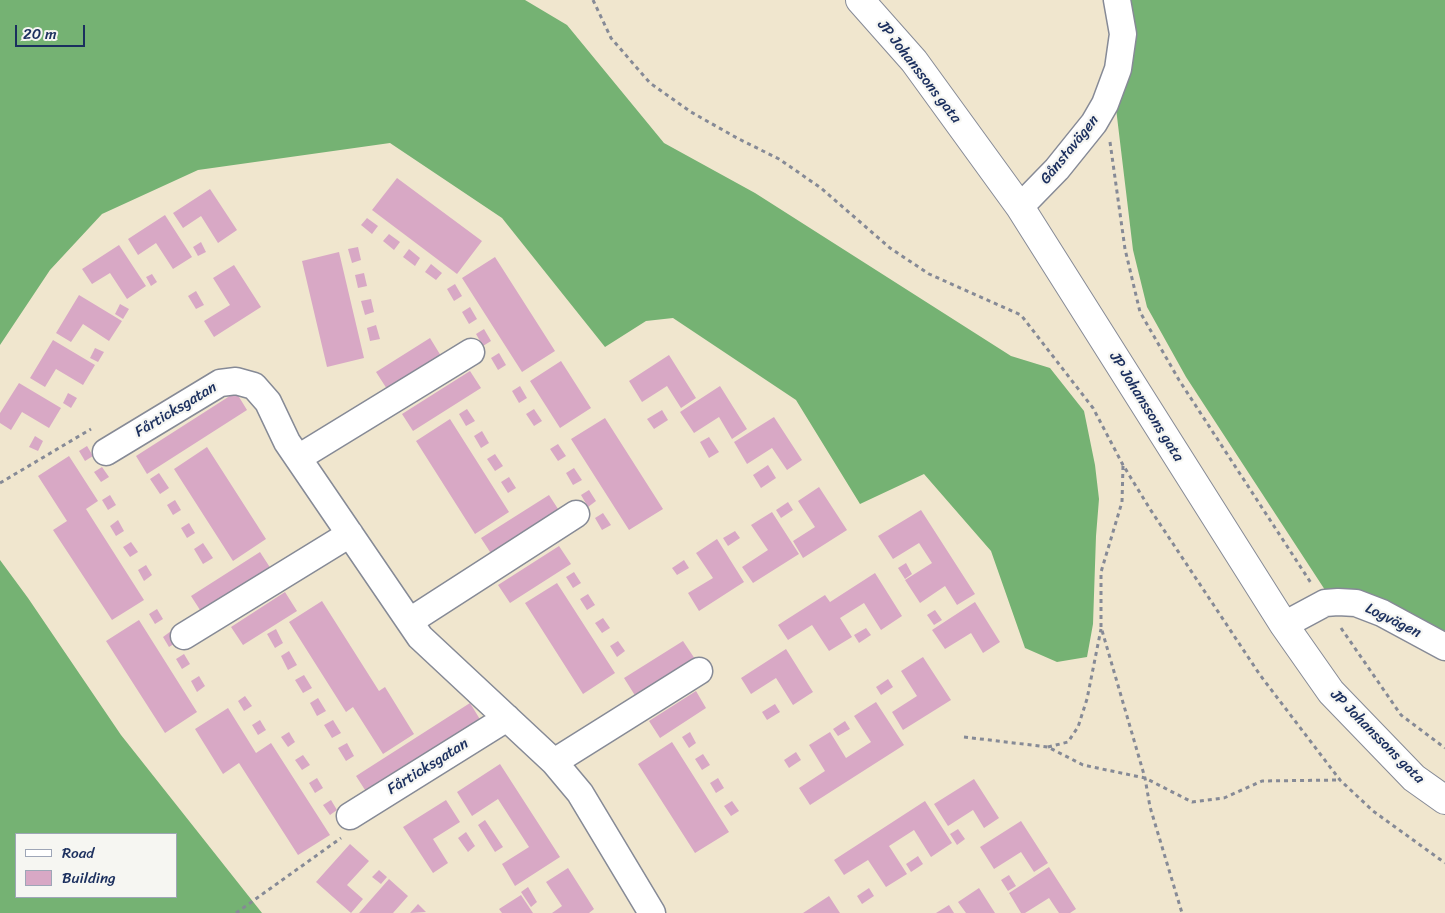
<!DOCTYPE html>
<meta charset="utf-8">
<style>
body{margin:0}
#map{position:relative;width:1445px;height:913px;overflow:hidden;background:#f0e6ce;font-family:Sriracha,sans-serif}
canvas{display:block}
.legend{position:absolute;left:15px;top:833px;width:162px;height:65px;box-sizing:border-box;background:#f6f6f2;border:1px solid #9ea6b7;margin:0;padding:6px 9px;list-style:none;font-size:15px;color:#1b2f5e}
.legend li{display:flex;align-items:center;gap:10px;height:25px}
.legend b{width:25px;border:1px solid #9ea6b7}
.scale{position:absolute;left:15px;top:25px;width:70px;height:22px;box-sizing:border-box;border:2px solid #1b2f5e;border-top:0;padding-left:6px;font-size:15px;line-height:18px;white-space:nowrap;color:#1b2f5e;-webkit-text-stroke:4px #f6f6f2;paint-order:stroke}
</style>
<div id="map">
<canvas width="1445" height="913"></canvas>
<ul class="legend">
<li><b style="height:6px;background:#fff"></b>Road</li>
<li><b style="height:14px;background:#d8a8c5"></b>Building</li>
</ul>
<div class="scale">20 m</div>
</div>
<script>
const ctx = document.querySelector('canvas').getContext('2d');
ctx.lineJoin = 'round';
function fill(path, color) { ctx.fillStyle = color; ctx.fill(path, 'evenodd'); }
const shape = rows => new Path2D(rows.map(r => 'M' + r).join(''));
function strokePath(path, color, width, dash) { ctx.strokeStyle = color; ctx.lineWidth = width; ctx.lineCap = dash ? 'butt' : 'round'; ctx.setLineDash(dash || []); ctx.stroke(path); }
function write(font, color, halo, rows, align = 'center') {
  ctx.font = font + ' Sriracha,sans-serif'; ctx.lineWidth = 4.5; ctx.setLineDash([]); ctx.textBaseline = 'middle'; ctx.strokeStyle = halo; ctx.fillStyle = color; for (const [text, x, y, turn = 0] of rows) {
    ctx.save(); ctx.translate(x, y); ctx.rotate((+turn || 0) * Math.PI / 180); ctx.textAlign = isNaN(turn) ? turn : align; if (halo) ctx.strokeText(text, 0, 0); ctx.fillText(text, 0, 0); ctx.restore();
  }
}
const forest = shape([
 [0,0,525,0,567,25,664,143,755,193,1011,356,1050,368,1084,411,1095,465,1099,499,1096,536,1093,624,1087,657,1057,662,1025,648,991,551,924,474,860,504,796,400,673,318,646,321,605,347,502,218,390,143,198,170,102,214,50,270,0,345],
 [1127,0,1445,0,1445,631,1384,604,1325,590,1186,377,1147,307,1133,250,1115,100],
 [0,560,28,598,121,735,262,913,0,913],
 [16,834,176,834,176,897,16,897]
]);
const building = shape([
 [397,178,482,241,457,274,372,210],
 [210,189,237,230,218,243,201,216,183,228,173,213],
 [165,215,192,257,173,269,156,243,138,255,128,239],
 [367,218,378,226,372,234,361,225],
 [389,234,400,242,394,250,383,241],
 [201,242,206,252,198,256,193,247],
 [119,245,146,286,127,299,110,273,92,284,82,269],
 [358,247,361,260,352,263,348,249],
 [409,249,420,258,415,266,403,257],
 [339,252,364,358,327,367,302,261],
 [495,257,555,351,522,372,462,278],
 [431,264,442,273,436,280,425,272],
 [234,265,261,307,214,337,204,321,230,305,213,278],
 [364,273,367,286,358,288,355,275],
 [152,274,157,282,151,286,146,277],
 [455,284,462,296,454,301,447,289],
 [196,291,204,305,196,309,188,296],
 [79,295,122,321,109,341,83,324,71,342,56,333],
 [371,299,374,312,365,315,361,301],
 [120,304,129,309,123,319,115,314],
 [470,307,477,319,469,324,462,312],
 [376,325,380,339,370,341,367,328],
 [484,329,491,341,483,346,476,334],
 [430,338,441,356,387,389,376,372],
 [53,340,95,365,83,385,56,369,45,387,30,378],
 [95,348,104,352,98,362,90,358],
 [499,353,506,365,498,370,491,358],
 [669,355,696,398,681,408,667,386,642,402,629,381],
 [561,361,591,408,560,428,530,381],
 [470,371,481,388,413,431,402,414],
 [19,383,61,408,49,428,22,412,11,430,0,423,0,413],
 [520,386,527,398,519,403,512,391],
 [720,386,747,429,732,439,719,417,694,433,680,412],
 [236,392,247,410,147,474,136,456],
 [68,393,77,398,71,408,63,403],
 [467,409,475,421,466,426,459,414],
 [534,409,542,421,534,426,526,414],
 [662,410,668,420,654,429,647,419],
 [774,417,802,460,787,470,772,448,747,464,734,442],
 [605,418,663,509,629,530,571,439],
 [450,419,509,512,475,534,416,441],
 [482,431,489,443,481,448,474,436],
 [35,436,43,441,38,451,29,447],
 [709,437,719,452,709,458,700,442],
 [558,444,566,456,558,461,550,449],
 [87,446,93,456,85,461,79,451],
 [207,447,266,539,233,561,174,469],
 [495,454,503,466,495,471,487,459],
 [69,456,98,501,86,509,144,600,112,620,53,530,67,521,38,476],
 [768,465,776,478,761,488,753,475],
 [102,467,109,477,101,482,94,472],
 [574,468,582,480,573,485,566,473],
 [159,473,169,488,160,494,150,479],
 [509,477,516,488,508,493,501,482],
 [819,487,847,530,803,558,793,541,815,527,798,501],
 [589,490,596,501,588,507,581,495],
 [110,495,116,505,108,510,102,500],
 [549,495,560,512,492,555,481,538],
 [175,500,181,510,173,515,167,505],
 [788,502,793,510,781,518,776,510],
 [921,510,975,594,957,605,945,586,920,603,905,580,932,563,919,543,893,559,878,536],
 [772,512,799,554,753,583,742,567,768,550,751,525],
 [603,513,611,525,602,530,595,518],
 [118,520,124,531,116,536,110,526],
 [189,523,195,533,187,538,181,528],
 [735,531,740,538,728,546,723,538],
 [717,539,744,582,699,611,688,593,713,578,696,553],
 [131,542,138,552,130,557,123,547],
 [203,543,213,558,203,564,194,549],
 [559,546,571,564,510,603,498,585],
 [260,552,271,569,202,613,191,596],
 [684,560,689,568,677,575,672,568],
 [906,563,912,574,905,579,898,568],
 [146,565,152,575,144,581,138,570],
 [574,572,581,583,573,588,566,577],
 [875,573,902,616,881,630,864,603,840,618,852,637,829,651,812,625,788,640,778,625,825,595,830,602],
 [557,583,615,673,583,694,525,603],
 [285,592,297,611,243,645,231,627],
 [588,594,595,605,587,610,580,599],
 [322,601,379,691,385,687,414,734,383,754,353,707,346,712,289,622],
 [975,602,1000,642,983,653,971,633,945,649,932,630],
 [157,609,163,619,155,624,149,614],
 [935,610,942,620,934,625,927,615],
 [603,618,610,628,602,633,595,623],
 [139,620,197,712,165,733,106,641],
 [866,628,871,635,859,643,854,635],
 [276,629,283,643,275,648,267,634],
 [171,631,177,642,169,647,163,637],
 [618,641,625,651,617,657,610,646],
 [683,641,695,659,636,697,624,678],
 [786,649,813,692,793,705,776,678,751,694,741,678],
 [289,651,297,665,288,670,281,656],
 [184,654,190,664,182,669,176,659],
 [923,657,951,700,903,730,892,712,917,696,901,671],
 [304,675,312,688,303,693,295,680],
 [199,676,205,686,197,692,191,681],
 [888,679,893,687,881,695,876,687],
 [696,691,706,708,660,738,649,721],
 [245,696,252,706,244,711,238,701],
 [318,698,326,711,317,716,310,703],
 [876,702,904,745,810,805,799,788,825,771,809,745,830,732,846,758,871,742,854,716],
 [470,703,481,721,367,793,356,776],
 [775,704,780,712,767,720,762,712],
 [228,708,256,753,271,743,330,835,298,855,239,763,223,774,195,729],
 [260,720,266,730,258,735,252,725],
 [333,720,341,733,332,738,324,725],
 [845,721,850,729,838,736,833,729],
 [289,732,295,742,288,747,281,737],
 [690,732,696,743,689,748,682,737],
 [672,742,729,832,695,853,638,764],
 [347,743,354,756,346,761,338,748],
 [796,752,801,760,789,768,784,760],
 [703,754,710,765,702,770,695,759],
 [303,755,310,765,302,770,295,760],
 [500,764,560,857,515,886,502,864,529,847,498,799,472,816,457,792],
 [317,778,323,788,315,793,309,783],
 [718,778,724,788,716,793,710,783],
 [974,779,999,818,984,828,973,810,948,826,934,804],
 [331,800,337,810,330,815,323,805],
 [446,800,460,822,433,839,448,863,433,873,403,827],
 [732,801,739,811,731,816,724,806],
 [925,801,952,843,931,857,914,830,889,846,907,874,886,887,868,860,844,875,834,860],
 [485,820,503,847,495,852,478,825],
 [1021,821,1048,863,1034,872,1021,852,994,869,980,847],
 [958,829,965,839,957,845,950,834],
 [466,832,475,846,468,852,458,838],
 [350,844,369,861,347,885,363,899,351,913,316,882],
 [918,856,923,864,911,872,906,864],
 [1049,867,1076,909,1070,913,1059,913,1049,898,1025,913,1021,913,1009,893],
 [568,868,594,909,589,913,552,913,562,906,546,882],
 [379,870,387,877,381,884,372,877],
 [1009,875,1016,886,1008,891,1001,880],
 [389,879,408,896,393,913,359,913],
 [528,887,537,902,531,907,521,892],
 [869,888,874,896,862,904,857,896],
 [979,888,995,913,966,913,958,902],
 [521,895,533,913,502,913,499,909],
 [829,896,840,913,803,913],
 [418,904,426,912,410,913],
 [949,905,954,913,936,913]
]);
const path = shape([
 [593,0,611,38,650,83,691,112,737,138,779,159,821,188,890,248,929,274,1021,315,1093,408,1123,465,1150,509,1260,675,1340,780,1373,811,1445,863],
 [1110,142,1125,249,1140,312,1179,380,1311,583],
 [1123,466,1122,502,1101,572,1101,627,1145,778,1150,807,1182,913],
 [0,483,91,429],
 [1341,628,1401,715,1445,748],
 [964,737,1048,747,1083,765,1145,778,1192,802,1224,798,1262,781,1339,780],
 [1048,747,1068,742,1078,727,1087,699,1101,629],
 [236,913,341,838]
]);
const street = shape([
 [1020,207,1057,169,1094,123,1105,104,1118,69,1123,34,1117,0],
 [106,452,220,383,236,381,254,386,268,402,287,442,420,637,554,762,580,793,652,913],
 [298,458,471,352],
 [410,621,576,514],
 [1284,625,1325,603,1338,602,1356,603,1382,613,1445,647],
 [184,636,350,534],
 [554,762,699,671],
 [350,816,507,718]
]);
const secondary = shape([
 [860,0,914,61,1020,207,1284,625,1331,692,1414,778,1445,800]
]);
const streetNames = [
 ["JP Johanssons gata",919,72,52],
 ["Gånstavägen",1070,150,-51],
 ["JP Johanssons gata",1146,407,58],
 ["Fårticksgatan",176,410,-31],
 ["Logvägen",1393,621,26],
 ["JP Johanssons gata",1377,737,45],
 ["Fårticksgatan",428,767,-32]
];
fill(forest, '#75b273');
fill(building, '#d8a8c5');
strokePath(street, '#868a96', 29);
strokePath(secondary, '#868a96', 30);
strokePath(path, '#868a96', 3, [4, 4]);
strokePath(street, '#fff', 26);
strokePath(secondary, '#fff', 28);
write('15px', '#1b2f5e', '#f6f6f2', streetNames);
</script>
